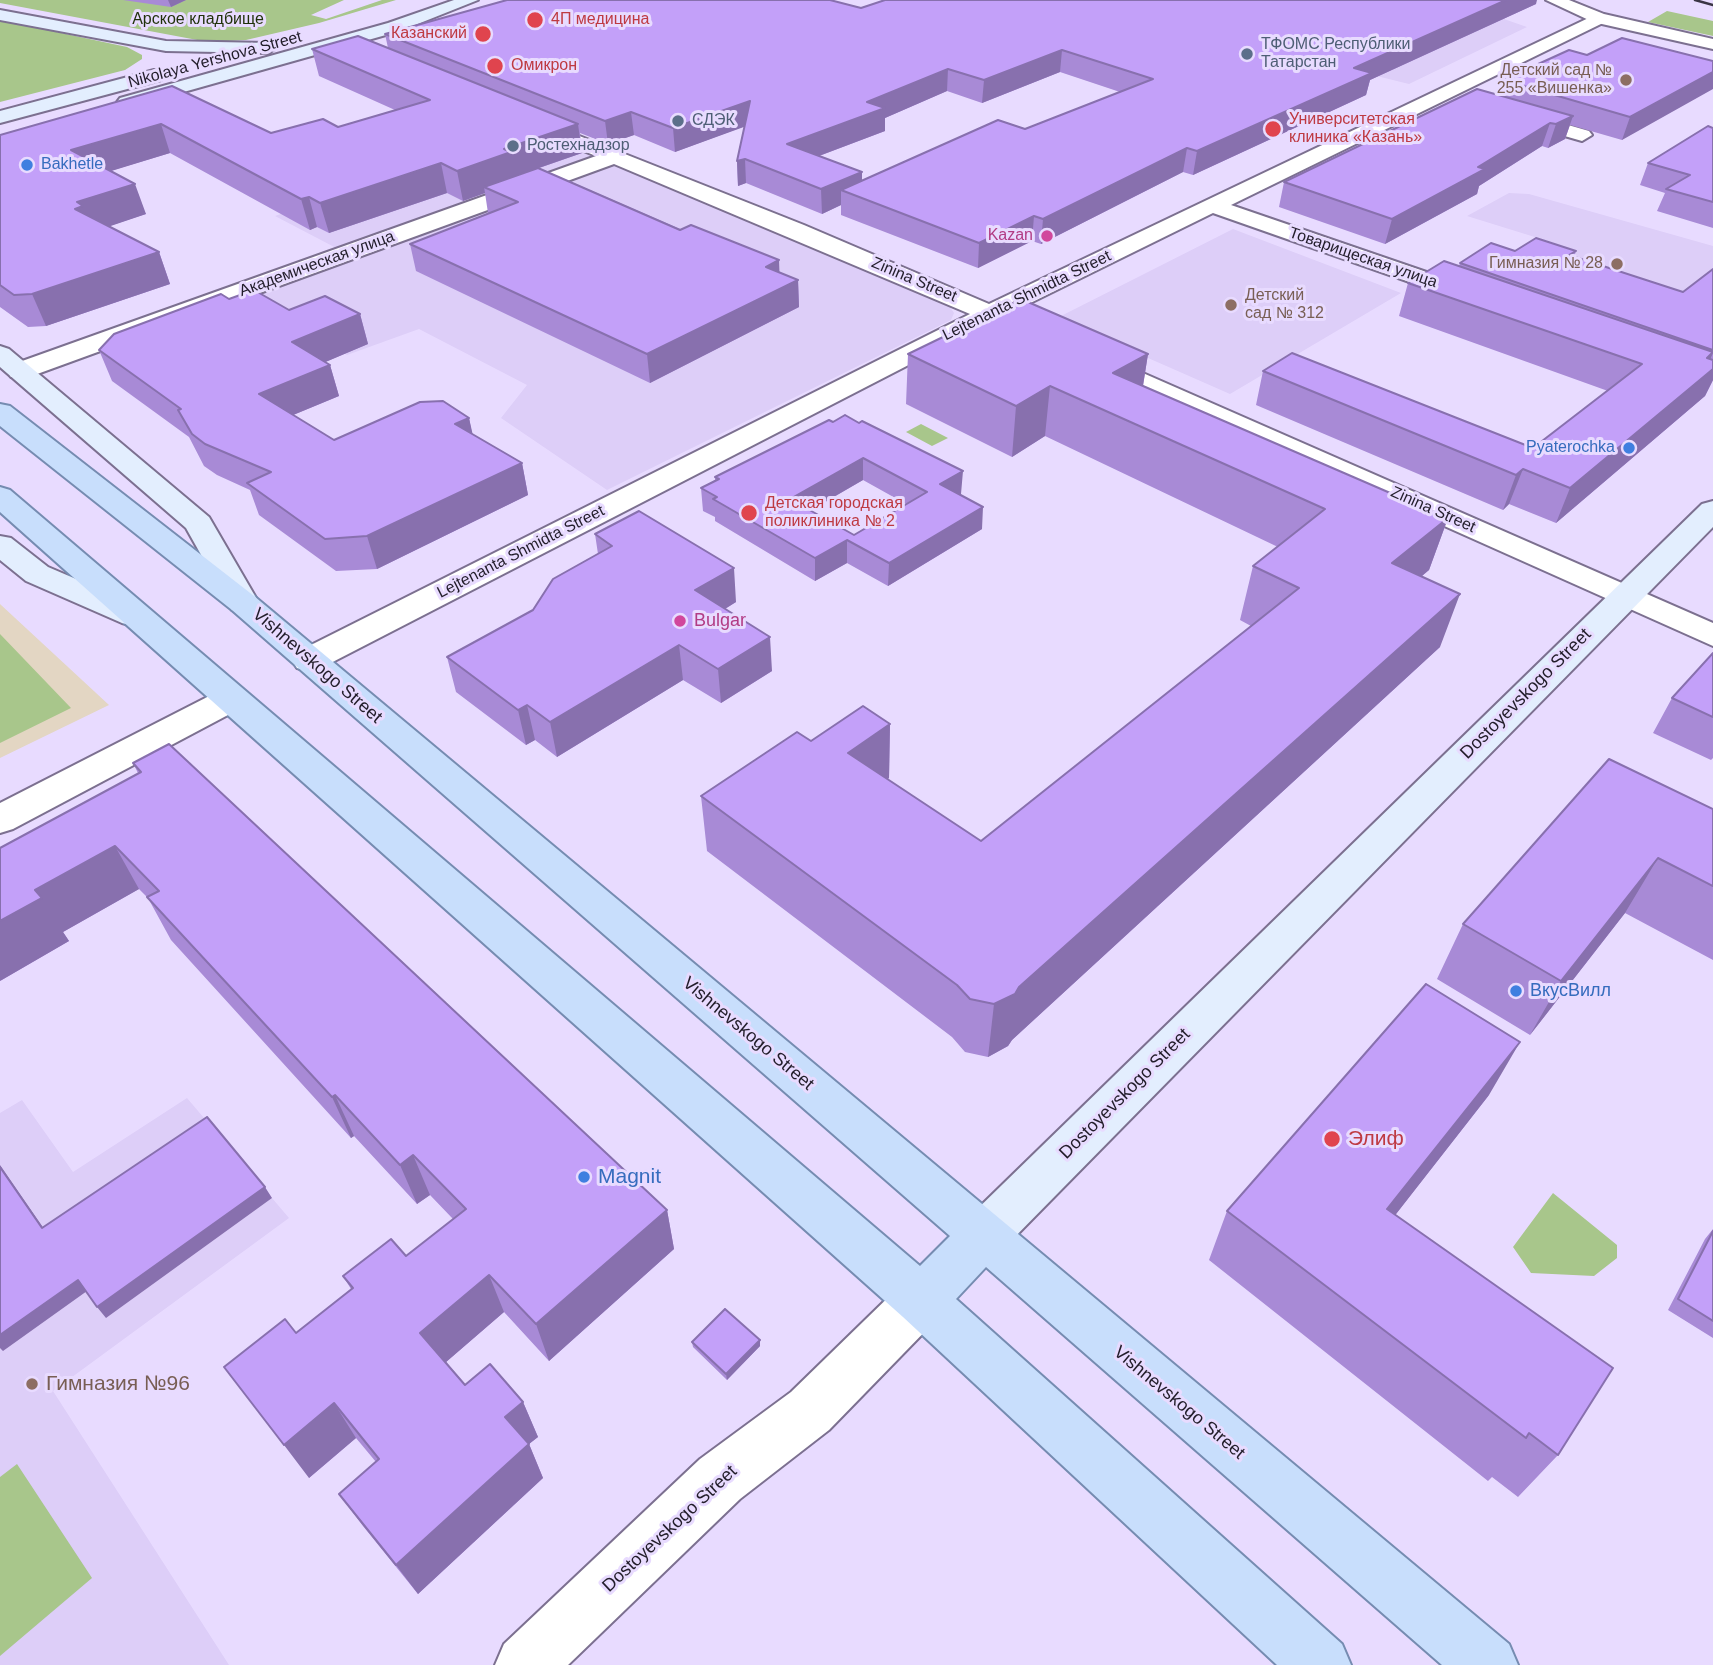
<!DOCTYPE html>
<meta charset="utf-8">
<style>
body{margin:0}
canvas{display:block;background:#e8dbff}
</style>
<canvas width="1713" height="1665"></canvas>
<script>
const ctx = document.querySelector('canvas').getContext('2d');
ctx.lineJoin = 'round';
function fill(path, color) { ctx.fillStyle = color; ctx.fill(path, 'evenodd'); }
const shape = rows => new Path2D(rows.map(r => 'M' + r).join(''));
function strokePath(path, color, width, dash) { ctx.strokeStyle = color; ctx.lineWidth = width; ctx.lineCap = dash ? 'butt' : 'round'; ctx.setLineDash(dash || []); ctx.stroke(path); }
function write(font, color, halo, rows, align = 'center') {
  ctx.font = font + ' Helvetica,sans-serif'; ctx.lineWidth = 6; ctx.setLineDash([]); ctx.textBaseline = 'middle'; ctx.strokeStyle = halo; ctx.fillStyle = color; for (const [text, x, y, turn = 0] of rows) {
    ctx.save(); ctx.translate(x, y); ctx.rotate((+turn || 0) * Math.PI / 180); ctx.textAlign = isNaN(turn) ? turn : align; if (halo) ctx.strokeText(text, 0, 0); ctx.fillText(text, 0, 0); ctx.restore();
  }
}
const built = shape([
 [1449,0,1527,27,1409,84,1312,60],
 [461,99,948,304,954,313,951,320,607,490,501,418,527,385,419,329,347,355,237,289,340,250,275,216,327,198],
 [1509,193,1529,194,1713,246,1713,357,1554,243,1467,216],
 [1233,229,1401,293,1230,394,1057,318],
 [187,1098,289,1218,53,1391,229,1665,0,1665,0,1113,22,1100,73,1172]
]);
const medical = shape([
 [0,604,109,705,0,758]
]);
const green = shape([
 [0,0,344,0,311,15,326,19,382,0,396,0,319,23,246,40,208,42,0,3],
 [1667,11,1713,21,1713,36,1648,22],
 [0,20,127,47,142,55,142,59,125,70,0,102],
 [921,424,948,438,932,446,906,432],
 [0,634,71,708,0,743],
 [1553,1193,1617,1245,1617,1258,1594,1276,1531,1273,1513,1247],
 [17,1464,92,1578,0,1656,0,1477]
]);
const minor = shape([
 [1599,13,1607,18,1605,22,1231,205,1476,289,1479,294,1476,299,1458,299,1213,213,1010,313,1049,330,1053,335,1049,340,1031,340,990,323,321,668,309,671,297,668,292,660,297,652,970,314,614,164,29,377,11,377,7,371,11,365,596,156,527,128,524,124,527,120,534,118,804,225,989,304,1599,13],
 [1516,110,1589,131,1592,135,1582,141,1509,120,1506,116,1516,110],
 [1095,352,1713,623,1713,646,1086,366,1082,360,1086,354,1095,352]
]);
const tertiary = shape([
 [1546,0,1569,0,1604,14,1713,39,1713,49,1593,22,1546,0],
 [231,688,243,691,248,699,243,707,13,829,0,833,0,803,219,691,231,688],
 [921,1276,939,1283,946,1300,939,1317,829,1430,740,1499,568,1665,495,1665,504,1644,700,1459,791,1392,903,1283,921,1276]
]);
const secondary = shape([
 [454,0,478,0,400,31,134,106,127,108,117,102,120,98,388,23,454,0],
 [0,10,166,41,268,43,277,48,268,53,166,51,0,20,0,10],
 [154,70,163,76,161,80,0,123,0,111,154,70],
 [0,346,9,349,209,517,259,603,254,610,243,613,232,610,186,528,0,367,0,346],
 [1713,501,1713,527,1001,1251,984,1258,967,1251,959,1235,967,1219,1702,504,1713,501],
 [0,536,11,538,48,567,146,609,150,616,146,623,134,626,122,623,26,581,0,560,0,536]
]);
const primary = shape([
 [0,404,10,406,254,596,1509,1644,1518,1665,1442,1665,986,1267,956,1299,1342,1644,1351,1665,1277,1665,903,1317,0,512,0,487,10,490,920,1266,950,1236,232,610,0,426,0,404]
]);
const rail = shape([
 [1695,0,1713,5]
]);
const wall = shape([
 [123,0,186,0,171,7],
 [1536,4,1370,80,1366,95,1193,175,1183,172,1041,244,1032,241,978,268,841,215,841,205,822,214,746,183,738,186,737,161,745,126,675,152,634,135,608,144,580,133,582,153,539,168,798,280,799,307,650,383,416,271,410,244,490,213,488,213,485,193,463,201,447,193,329,233,317,227,310,230,170,153,110,171,146,214,109,226,159,252,170,284,46,326,28,327,0,307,0,135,172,86,271,133,338,127,395,110,319,76,312,49,388,48,385,34,861,8],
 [1060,72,1120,92,1025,129,862,180,862,172,819,156,885,131,885,118,947,91,982,103],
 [1587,55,1713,61,1622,140,1570,125,1565,139,1548,148,1542,146,1479,186,1477,194,1385,244,1279,207,1284,182,1499,95,1503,80],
 [1713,128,1713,228,1657,211,1665,193,1640,185,1648,163],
 [1515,251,1576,251,1574,257,1683,292,1713,269,1713,380,1705,396,1556,523,1509,504,1503,510,1256,405,1263,371,1533,448,1608,391,1399,316,1408,283,1459,266,1460,263],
 [229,299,289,310,360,314,368,344,325,362,330,365,339,396,293,415,334,440,469,418,472,434,522,463,528,495,377,569,336,571,259,515,250,490,217,475,204,466,189,437,112,381,99,350],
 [908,354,1148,354,1143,386,1448,518,1429,570,1422,576,1440,647,1012,1040,1008,1046,988,1057,965,1052,952,1037,707,851,701,796,811,741,890,724,889,778,887,779,981,841,1251,626,1240,620,1253,566,1278,547,1045,436,1012,457,906,404],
 [829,420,961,494,960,495,982,529,888,586,847,563,815,581,715,521,715,517,703,511,701,488,715,480,715,477],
 [863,480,906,504,854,535,810,511],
 [595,534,736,602,725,609,772,671,721,703,683,680,557,757,535,740,526,745,456,692,447,657,533,610,598,554],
 [1713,653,1713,758,1711,760,1653,733,1672,698],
 [133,763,667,1210,674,1249,549,1361,504,1312,446,1362,465,1385,523,1402,538,1437,529,1444,543,1478,418,1594,363,1526,339,1494,376,1462,356,1438,309,1478,296,1333,351,1289,343,1276,406,1256,453,1219,430,1195,417,1204,354,1136,351,1138,171,940,148,898,139,889,63,932,69,941,0,981,138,773],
 [1713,809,1713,960,1625,913,1530,1035,1437,979,1463,924],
 [1489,1095,1395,1215,1558,1455,1518,1497,1492,1477,1488,1481,1209,1260,1227,1211],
 [1713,1229,1713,1338,1668,1310,1705,1239],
 [692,1342,760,1346,727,1380,693,1347]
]);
const shadedWall = shape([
 [168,0,186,0,171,7],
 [1506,0,1537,0,1536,4,1370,80,1366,95,1193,175,1197,151,1354,68],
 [1062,50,1060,72,982,103,984,80],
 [948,69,947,91,885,118,885,131,787,168,787,144,867,102],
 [1713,72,1713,89,1622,140,1630,117],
 [750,101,752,124,675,152,673,128],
 [631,112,634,135,608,144,605,121],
 [1573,116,1565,139,1548,148,1556,124],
 [1550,123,1542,146,1479,186,1477,194,1385,244,1392,219,1478,167],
 [161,124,170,153,82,180,71,150],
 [578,124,582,153,484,187,485,193,463,201,457,171,504,149],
 [1187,148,1183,172,1041,244,1043,219],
 [745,159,746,183,738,186,737,161],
 [441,163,447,193,329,233,320,203],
 [862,172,862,196,841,190,841,205,822,214,821,189],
 [135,184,146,214,93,232,75,209,77,202],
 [309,197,317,227,310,230,301,199],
 [1034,216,1032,241,978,268,979,243],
 [159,252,170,284,46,326,32,294],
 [779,260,780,287,766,267],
 [798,280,799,307,650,383,647,354],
 [360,314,368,344,302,372,292,342],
 [1713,353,1701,379,1713,369,1713,380,1705,396,1556,523,1570,488],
 [1148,354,1140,404,1113,373],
 [330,365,339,396,269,425,259,394],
 [1050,386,1045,436,1012,457,1016,406],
 [469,418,476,449,455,424],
 [863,458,863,480,790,522,790,499],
 [522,463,528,495,377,569,367,536],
 [1523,469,1509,504,1503,510,1516,475],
 [963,471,961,494,939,507,940,484],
 [983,507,982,529,888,586,889,563],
 [1448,518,1429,570,1374,616,1392,563],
 [847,540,847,563,815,581,815,558],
 [734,568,736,602,699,625,695,590],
 [1460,594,1440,647,1012,1040,1008,1046,988,1057,994,1004,1019,987],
 [770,637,772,671,721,703,718,669],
 [679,645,683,680,557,757,550,722],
 [527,705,535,740,526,745,518,710],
 [890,724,889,778,848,807,848,753],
 [115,846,139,889,63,932,69,941,0,981,0,921,35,890],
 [1658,858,1625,913,1530,1035,1561,981],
 [1520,1042,1489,1095,1361,1259,1387,1209],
 [335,1095,354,1136,351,1138,332,1097],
 [413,1155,430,1195,417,1204,400,1165],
 [0,1165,51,1239,42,1228,0,1167],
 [265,1187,272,1198,106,1318,97,1307],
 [667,1210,674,1249,549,1361,536,1324],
 [489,1275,504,1312,438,1369,420,1333],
 [78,1280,87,1291,3,1351,0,1348,0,1335],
 [760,1340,760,1346,727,1380,726,1374],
 [523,1402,538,1437,529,1444,543,1478,418,1594,396,1565,505,1417],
 [334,1403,356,1438,309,1478,284,1445]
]);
const building = shape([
 [507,0,830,0,861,8,885,0,1506,0,1354,68,1372,73,1197,151,1187,148,1043,219,1034,216,979,243,841,190,998,120,1025,129,1153,79,1062,50,984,80,948,69,867,102,885,108,787,144,862,172,821,189,745,159,737,161,750,101,673,128,631,112,605,121,385,34,507,0],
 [358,36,578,124,504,149,511,152,457,171,441,163,320,203,309,197,301,199,161,124,71,150,135,184,77,202,83,206,75,209,159,252,32,294,14,295,0,285,0,135,172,86,271,133,323,119,338,127,430,100,312,49,358,36],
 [1622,38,1713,61,1713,72,1630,117,1503,80,1569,50,1587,55,1622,38],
 [1477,89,1573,116,1556,124,1550,123,1478,167,1485,169,1392,219,1284,182,1477,89],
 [1708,126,1713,128,1713,202,1666,189,1690,175,1648,163,1708,126],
 [538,168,680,230,691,225,779,260,766,267,798,280,647,354,410,244,518,202,484,187,538,168],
 [1536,238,1576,251,1569,255,1683,292,1713,269,1713,350,1460,263,1491,243,1515,251,1536,238],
 [1444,261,1713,352,1707,358,1713,360,1713,369,1570,488,1523,469,1516,475,1263,371,1292,353,1533,448,1642,364,1408,283,1444,261],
 [254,290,289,310,325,296,360,314,292,342,330,365,259,394,334,440,420,402,443,401,469,418,455,424,522,463,367,536,325,539,247,483,271,472,205,444,192,434,178,410,181,409,99,350,114,334,221,294,229,299,254,290],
 [1021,299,1148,354,1113,373,1448,518,1392,563,1460,594,1019,987,1015,994,994,1004,970,999,957,985,701,796,797,732,811,741,863,706,890,724,848,753,981,841,1299,588,1253,566,1325,509,1050,386,1016,406,908,354,1021,299],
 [845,415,859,423,862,421,963,471,940,484,983,507,889,563,847,540,815,558,713,499,717,497,701,488,719,479,715,477,829,420,833,422,845,415],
 [863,458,927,492,854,535,790,499,863,458],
 [639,511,734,568,695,590,770,637,718,669,679,645,550,722,527,705,518,710,447,657,533,610,553,579,612,546,595,534,639,511],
 [1713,653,1713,717,1672,698,1713,653],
 [169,744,667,1210,536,1324,489,1275,420,1333,465,1385,490,1364,523,1402,505,1417,529,1444,396,1565,339,1494,379,1459,334,1403,284,1445,224,1367,285,1319,296,1333,353,1288,343,1276,391,1239,406,1256,466,1209,413,1155,400,1165,335,1095,332,1097,147,897,159,891,115,846,35,890,42,898,0,921,0,848,141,772,133,763,169,744],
 [1609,759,1713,809,1713,886,1658,858,1561,981,1463,924,1609,759],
 [1426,984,1520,1042,1387,1209,1613,1368,1558,1455,1529,1433,1526,1438,1227,1211,1426,984],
 [207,1117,265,1187,97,1307,78,1280,0,1335,0,1167,42,1228,207,1117],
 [1713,1231,1713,1321,1678,1299,1713,1231],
 [725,1309,760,1340,726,1374,692,1342,725,1309]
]);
const markers = [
 [535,20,9,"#e0444e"],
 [483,34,9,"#e0444e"],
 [1247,54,7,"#5c6f8a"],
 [495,66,9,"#e0444e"],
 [1626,80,7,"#8d6e63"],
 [678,121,7,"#5c6f8a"],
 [1273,129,9,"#e0444e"],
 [513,146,7,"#5c6f8a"],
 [27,165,7,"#3f7fe0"],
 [1047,236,7,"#d1479c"],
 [1617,264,7,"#8d6e63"],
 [1231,305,7,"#8d6e63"],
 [1629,448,7,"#3f7fe0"],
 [749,513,9,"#e0444e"],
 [680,621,7,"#d1479c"],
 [1516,991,7,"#3f7fe0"],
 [1332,1139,9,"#e0444e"],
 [584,1177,7,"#3f7fe0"],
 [32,1384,7,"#8d6e63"]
];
const farParknames = [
 ["Арское кладбище",198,20]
];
const farHealthnames = [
 ["4П медицина",551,20],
 ["Казанский",467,34,"right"],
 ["Омикрон",511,66],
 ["Университетская",1289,120],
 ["клиника «Казань»",1289,138],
 ["Детская городская",765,504],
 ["поликлиника № 2",765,522]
];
const farServicenames = [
 ["ТФОМС Республики",1261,45],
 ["Татарстан",1261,63],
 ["СДЭК",692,121],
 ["Ростехнадзор",527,146]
];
const farStreetnames = [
 ["Nikolaya Yershova Street",215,60,-15],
 ["Товарищеская улица",1363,258,19],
 ["Академическая улица",317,264,-20],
 ["Zinina Street",914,280,23],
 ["Lejtenanta Shmidta Street",1027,296,-26],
 ["Zinina Street",1433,510,24],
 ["Lejtenanta Shmidta Street",521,552,-27]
];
const farEducationnames = [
 ["Детский сад №",1612,71],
 ["255 «Вишенка»",1612,89],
 ["Гимназия № 28",1603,264],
 ["Детский",1245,296,"left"],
 ["сад № 312",1245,314,"left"]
];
const farShopnames = [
 ["Bakhetle",41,165],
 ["Pyaterochka",1615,448,"right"]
];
const farHotelnames = [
 ["Kazan",1033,236]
];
const hotelNames = [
 ["Bulgar",694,621]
];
const streetNames = [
 ["Vishnevskogo Street",317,666,41],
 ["Dostoyevskogo Street",1526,694,-45],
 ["Vishnevskogo Street",748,1034,40],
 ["Dostoyevskogo Street",1125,1094,-45],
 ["Vishnevskogo Street",1179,1403,40],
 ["Dostoyevskogo Street",670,1529,-43]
];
const shopNames = [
 ["ВкусВилл",1530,991]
];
const nearHealthnames = [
 ["Элиф",1348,1139]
];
const nearShopnames = [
 ["Magnit",598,1177]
];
const nearEducationnames = [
 ["Гимназия №96",46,1384]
];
fill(built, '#ddcef8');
fill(medical, '#e3d6c3');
fill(green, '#a8c68b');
strokePath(minor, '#7c7090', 4);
strokePath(tertiary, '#7c7090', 4);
strokePath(secondary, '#7c7090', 4);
strokePath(primary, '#768cb1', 4);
fill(minor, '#fff');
fill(tertiary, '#fff');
fill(secondary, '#e3eefe');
fill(primary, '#c8defc');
strokePath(rail, '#3b3545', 2.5);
fill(wall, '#a88ad6');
fill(shadedWall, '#8870ae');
fill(building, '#c3a0f9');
strokePath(building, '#8870ae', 2);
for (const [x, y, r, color] of markers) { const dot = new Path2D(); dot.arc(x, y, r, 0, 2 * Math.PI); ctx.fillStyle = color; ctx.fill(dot); strokePath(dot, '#e8dbff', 2.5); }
write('16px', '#1f3009', '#e8dbff', farParknames);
write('16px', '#be3a42', '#e8dbff', farHealthnames, 'left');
write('16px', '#4e5e75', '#e8dbff', farServicenames, 'left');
write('16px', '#221d2a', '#e8dbff', farStreetnames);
write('16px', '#785e54', '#e8dbff', farEducationnames, 'right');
write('16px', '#366cbe', '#e8dbff', farShopnames, 'left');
write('16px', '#b23c85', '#e8dbff', farHotelnames, 'right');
write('18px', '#b23c85', '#e8dbff', hotelNames, 'left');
write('18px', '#221d2a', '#e8dbff', streetNames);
write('18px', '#366cbe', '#e8dbff', shopNames, 'left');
write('21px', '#be3a42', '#e8dbff', nearHealthnames, 'left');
write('21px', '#366cbe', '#e8dbff', nearShopnames, 'left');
write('21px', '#785e54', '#e8dbff', nearEducationnames, 'left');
</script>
